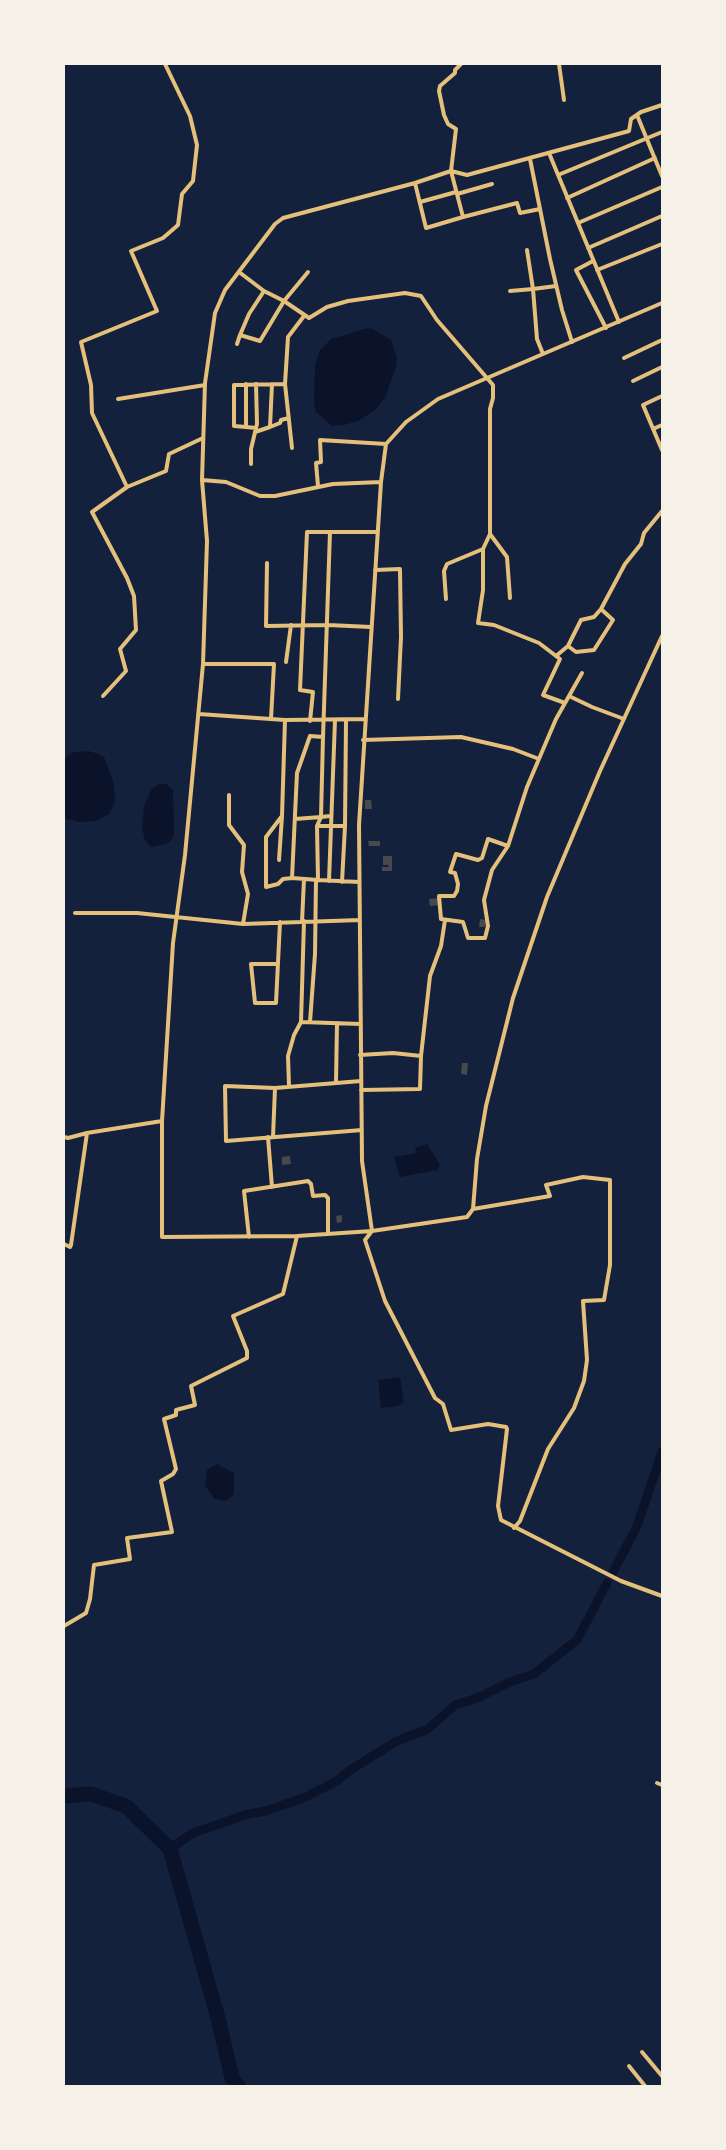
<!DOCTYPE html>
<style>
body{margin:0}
#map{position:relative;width:726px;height:2150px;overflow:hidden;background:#14213d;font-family:Lato,sans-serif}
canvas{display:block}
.frame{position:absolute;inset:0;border:65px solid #f6f1e7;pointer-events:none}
</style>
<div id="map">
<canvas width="726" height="2150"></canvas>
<div class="frame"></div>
</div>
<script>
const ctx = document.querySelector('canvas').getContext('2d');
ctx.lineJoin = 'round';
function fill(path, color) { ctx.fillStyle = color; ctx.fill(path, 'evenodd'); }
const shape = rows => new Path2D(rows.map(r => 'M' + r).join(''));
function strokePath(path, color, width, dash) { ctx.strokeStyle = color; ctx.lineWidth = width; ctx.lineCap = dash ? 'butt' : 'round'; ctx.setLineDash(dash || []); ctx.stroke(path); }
const water = shape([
 [371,328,391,340,397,358,396,367,385,398,374,411,358,421,344,425,332,426,316,412,314,402,315,365,320,350,331,339,364,329],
 [88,751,99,754,104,757,114,784,115,802,109,814,95,821,78,822,64,818,64,759,73,752],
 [159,784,166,784,173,790,174,833,172,840,166,844,151,847,145,840,142,828,144,806,152,788],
 [427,1144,440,1165,437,1170,400,1177,394,1157,416,1153,415,1148],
 [400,1377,404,1402,398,1406,381,1408,378,1380],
 [217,1464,234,1473,234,1494,226,1501,214,1499,205,1485,207,1470]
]);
const canal = shape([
 [612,1574,637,1526,662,1452],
 [170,1849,193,1833,248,1814,266,1811,303,1798,337,1781,350,1770,397,1741,428,1729,455,1705,477,1698,510,1682,534,1674,577,1640,607,1583]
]);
const river = shape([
 [64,1796,91,1794,126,1806,170,1849,218,2018,232,2078,238,2086]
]);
const building = shape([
 [365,800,371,800,372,809,365,809],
 [368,841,380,841,380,846,369,846],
 [383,856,392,856,392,871,382,871,382,867,389,867,388,865,383,865],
 [438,898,439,905,430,906,429,899],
 [480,919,486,920,485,927,479,927],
 [462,1063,468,1063,467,1075,461,1074],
 [290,1156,291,1164,282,1165,282,1157],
 [342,1215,342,1222,337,1223,336,1216]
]);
const minor = shape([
 [559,64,564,100],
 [637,115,662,176],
 [549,153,619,322],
 [530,159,550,259,562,310,572,342],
 [451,171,463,217,426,228,415,183,283,218,275,224,225,290,215,313,205,383,202,480,207,541,203,664,185,855,173,943,162,1121,162,1237,297,1236,372,1231,362,1161,359,825,381,482,386,444,406,422,438,399,662,303],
 [451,171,467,175,629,131,631,119,641,112,662,105],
 [558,175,662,132],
 [415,183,451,171,456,129,448,124,444,115,439,91,440,86,455,73,455,70,461,64],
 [457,194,492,184],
 [567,198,655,158],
 [420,202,456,192],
 [463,217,517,203,520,213,540,209],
 [578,223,662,187],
 [588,248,662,216],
 [593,261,576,270,606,328],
 [597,270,662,244],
 [239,272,264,291,284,301,309,318,327,307,348,301,405,293,421,296,437,320,493,385,493,398,490,409,490,534,483,549,483,590,478,623,494,625,539,643,560,659,543,695,565,703],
 [264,291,249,314,240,335,260,341,284,301,308,272],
 [510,291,533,289,527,250],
 [237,344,240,335],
 [543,354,537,339,533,289,556,286],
 [624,358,662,340],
 [633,381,662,367],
 [246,384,246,427,256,428],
 [662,396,643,405,662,450],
 [118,399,205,385],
 [246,427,234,426,234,385,285,384],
 [270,427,280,423,281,420,289,418],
 [653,429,662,425],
 [255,432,270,427,272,384],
 [292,448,285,384,288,337,304,316],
 [251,464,251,449,257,424,256,384],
 [202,480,226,482,260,496,275,496,333,484,381,482],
 [318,486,316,463,321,462,320,440,386,444],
 [127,487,166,471,169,454,203,438],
 [490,534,507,557,510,598],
 [267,563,266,626,328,625,371,627],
 [375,570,400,569,401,637,398,699],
 [446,599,444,571,447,564,483,549],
 [662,636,600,771,547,897,513,998,486,1106,477,1159,473,1209,467,1217,372,1231,365,1240,385,1301,435,1398,443,1404,451,1430,488,1424,506,1427,507,1429,498,1506,501,1520,621,1581,662,1596],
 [568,646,581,620,594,617,601,609,625,564,641,544,644,533,662,511],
 [556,656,568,646,576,652,594,650,613,620,601,609],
 [286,662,291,625],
 [203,664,274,664,271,719],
 [103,696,126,671,120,649,136,630,134,596,127,578,92,512,127,487,92,413,91,385,81,342,157,311,131,251,163,238,178,225,182,194,193,181,197,145,190,116,165,64],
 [569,696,582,673],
 [199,714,285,720,365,719],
 [285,720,282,816,266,837,266,887,278,884,283,879,292,878],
 [310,721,313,692,300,690,307,532,330,532],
 [323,737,330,532,378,532],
 [363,740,461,737,513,749,539,759],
 [229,795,229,825,244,845,242,872,248,894,243,924],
 [321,817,317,826,318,880,359,882],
 [295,819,321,817],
 [317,826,345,826,346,720],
 [508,846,488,839,482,858,478,860,456,854,450,872,455,873,458,884,457,891,454,896,439,896,441,919,463,922,468,938,485,938,488,926,484,900,492,870,508,846,527,787,556,719,569,696,592,707,624,719],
 [279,860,282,816],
 [318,880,292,878,297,773,310,736,323,737,321,817,330,816],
 [329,881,335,720],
 [342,882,345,826],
 [75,913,137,913,243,924,360,920],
 [304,921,301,1022,361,1024],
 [302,922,304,879],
 [278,964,251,964,255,1003,276,1003,280,922],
 [310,1022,315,954,316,880],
 [360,1055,393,1053,421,1056],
 [336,1082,337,1023],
 [289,1086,288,1056,294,1035,301,1022],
 [275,1088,361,1081],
 [361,1090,420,1089,421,1056,430,976,441,946,445,920],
 [64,1137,68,1138,87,1133,162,1121],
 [268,1137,272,1187],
 [273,1137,275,1088,225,1086,226,1141,362,1130],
 [473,1209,550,1196,546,1185,583,1177,610,1180,610,1265,604,1300,583,1301,587,1360,584,1381,574,1408,548,1449,520,1521,514,1528],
 [249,1237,244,1191,308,1181,311,1184,313,1196,325,1195,328,1198,328,1233],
 [64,1244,70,1247,71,1245,87,1133],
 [64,1626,86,1613,90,1599,94,1565,130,1559,127,1538,172,1532,161,1481,173,1474,176,1469,164,1419,176,1415,176,1410,195,1405,191,1386,247,1358,247,1351,233,1316,283,1294,297,1236],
 [657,1783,662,1785],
 [642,2052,662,2076],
 [629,2066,645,2086]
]);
fill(water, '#0b132b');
strokePath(canal, '#0b132b', 9);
strokePath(river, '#0b132b', 15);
fill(building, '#48494c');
strokePath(minor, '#e5c07b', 4);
</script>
